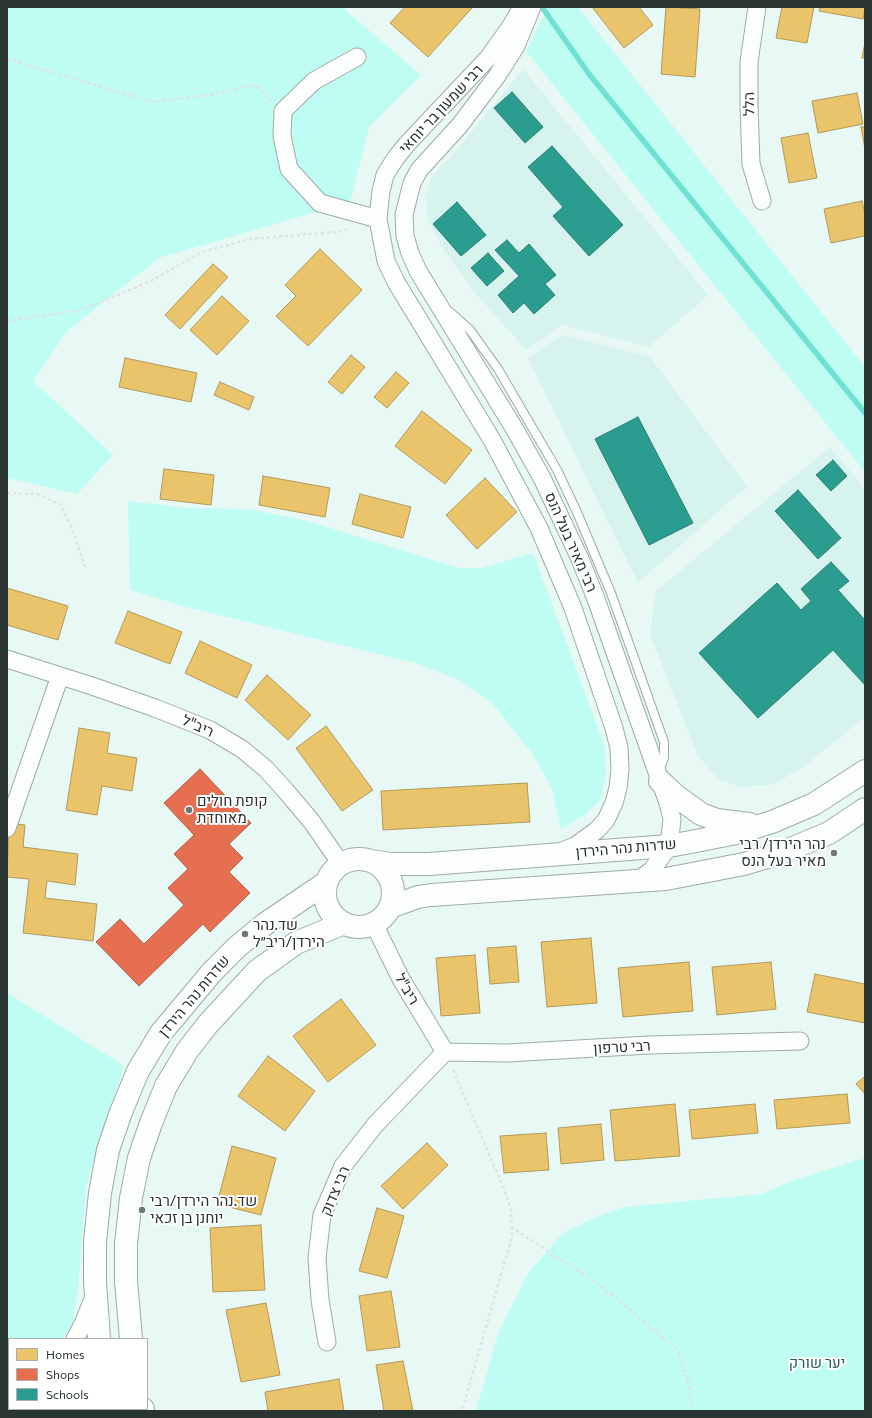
<!DOCTYPE html>
<meta charset="utf-8">
<style>
body{margin:0}
#map{position:relative;width:872px;height:1418px;overflow:hidden;background:#e8f8f5;font-family:Commissioner,sans-serif}
canvas{display:block}
.frame{position:absolute;inset:0;border:8px solid #2a3433;pointer-events:none}
.legend{position:absolute;left:8px;top:1338px;width:140px;height:72px;box-sizing:border-box;background:#fff;border:1px solid #aaaead;margin:0;padding:5px 7px;list-style:none;font-size:12px;color:#2a3433}
.legend li{display:flex;align-items:center;gap:8px;height:20px}
.legend b{width:20px;border:1px solid #aaaead}
</style>
<div id="map">
<canvas width="872" height="1418"></canvas>
<div class="frame"></div>
<ul class="legend">
<li><b style="height:11px;background:#e9c46a"></b>Homes</li>
<li><b style="height:11px;background:#e76f51"></b>Shops</li>
<li><b style="height:11px;background:#2a9d8f"></b>Schools</li>
</ul>
</div>
<script>
const ctx = document.querySelector('canvas').getContext('2d');
ctx.lineJoin = 'round';
function fill(path, color) { ctx.fillStyle = color; ctx.fill(path, 'evenodd'); }
const shape = rows => new Path2D(rows.map(r => 'M' + r).join(''));
function strokePath(path, color, width, dash) { ctx.strokeStyle = color; ctx.lineWidth = width; ctx.lineCap = dash ? 'butt' : 'round'; ctx.setLineDash(dash || []); ctx.stroke(path); }
function write(font, color, halo, rows, align = 'center') {
  ctx.font = font + ' Commissioner,Heebo,sans-serif'; ctx.lineWidth = 4; ctx.setLineDash([]); ctx.textBaseline = 'middle'; ctx.strokeStyle = halo; ctx.fillStyle = color; for (const [text, x, y, turn = 0] of rows) {
    ctx.save(); ctx.translate(x, y); ctx.rotate((+turn || 0) * Math.PI / 180); ctx.textAlign = isNaN(turn) ? turn : align; if (halo) ctx.strokeText(text, 0, 0); ctx.fillText(text, 0, 0); ctx.restore();
  }
}
const built = shape([
 [523,69,708,295,649,347,562,325,526,350,471,288,441,246,428,220,425,198,431,177,455,152],
 [562,335,650,357,747,486,638,583,528,358],
 [830,447,865,489,865,717,807,764,775,784,742,787,719,780,697,754,650,634,656,591]
]);
const green = shape([
 [7,7,346,7,344,9,421,75,369,127,350,202,159,258,67,331,33,381,113,455,77,494,7,478],
 [548,7,578,7,865,367,865,472,526,51],
 [128,501,187,508,249,509,304,520,459,568,481,568,533,553,605,747,606,776,599,802,583,816,561,829,552,789,533,754,491,702,459,680,415,663,186,607,130,590],
 [7,993,124,1066,86,1186,78,1291,72,1324,63,1339,9,1339,9,1364,7,1364],
 [865,1158,865,1411,476,1411,499,1331,529,1272,563,1233,601,1215,625,1207,761,1194,794,1180]
]);
const homes = shape([
 [405,7,471,7,472,8,428,57,390,23,405,7],
 [592,7,639,7,653,25,624,48,592,7],
 [666,7,700,9,695,77,661,74,666,7],
 [782,7,814,7,807,43,776,38,782,7],
 [820,7,865,7,865,9,863,19,819,11,820,7],
 [865,42,865,58,862,58,865,42],
 [857,93,863,124,818,133,812,101,857,93],
 [861,127,865,127,865,149,861,127],
 [808,133,817,178,789,183,781,138,808,133],
 [862,201,865,214,865,236,831,243,824,209,862,201],
 [320,249,362,290,308,346,276,316,296,296,285,285,320,249],
 [213,264,228,277,180,329,165,315,213,264],
 [222,296,249,321,217,355,190,330,222,296],
 [351,355,365,367,342,394,328,382,351,355],
 [125,358,197,373,191,402,119,387,125,358],
 [396,372,409,383,387,408,374,397,396,372],
 [220,382,254,397,249,410,214,395,220,382],
 [422,411,472,450,445,484,395,446,422,411],
 [164,469,214,475,211,505,160,499,164,469],
 [263,476,330,488,325,517,259,505,263,476],
 [485,478,517,512,477,549,446,515,485,478],
 [360,494,411,507,403,538,352,524,360,494],
 [7,588,68,606,58,640,7,625,7,588],
 [128,611,182,632,170,664,115,643,128,611],
 [200,641,252,665,237,698,185,673,200,641],
 [267,675,311,715,288,740,245,700,267,675],
 [326,726,373,790,342,811,296,748,326,726],
 [79,728,110,733,107,753,137,758,132,791,102,786,97,815,66,810,79,728],
 [527,783,530,822,383,830,381,791,527,783],
 [9,823,25,825,23,847,78,854,75,885,47,881,45,898,97,904,93,941,23,933,29,879,7,877,9,823],
 [591,938,597,1003,547,1007,541,942,591,938],
 [516,946,519,982,490,984,487,948,516,946],
 [475,955,480,1013,441,1016,436,958,475,955],
 [689,962,693,1011,623,1017,618,968,689,962],
 [771,962,776,1009,717,1015,712,967,771,962],
 [815,974,865,984,865,1023,807,1012,815,974],
 [341,999,376,1045,328,1082,293,1036,341,999],
 [268,1056,315,1091,285,1131,238,1096,268,1056],
 [865,1076,865,1094,856,1084,865,1076],
 [847,1094,850,1123,777,1129,774,1100,847,1094],
 [675,1104,680,1156,615,1161,610,1110,675,1104],
 [755,1104,758,1133,692,1139,689,1110,755,1104],
 [601,1124,604,1160,561,1164,558,1128,601,1124],
 [546,1133,549,1170,504,1173,500,1136,546,1133],
 [427,1143,448,1165,403,1209,381,1186,427,1143],
 [232,1146,276,1158,261,1215,217,1204,232,1146],
 [377,1208,404,1216,387,1278,359,1271,377,1208],
 [261,1225,265,1290,213,1292,210,1228,261,1225],
 [391,1291,400,1347,367,1351,359,1296,391,1291],
 [266,1303,280,1375,241,1382,226,1310,266,1303],
 [403,1361,413,1411,384,1411,376,1365,403,1361],
 [339,1379,344,1411,268,1411,265,1392,339,1379]
]);
const shops = shape([
 [200,769,251,823,229,844,243,858,229,872,250,893,210,932,203,924,139,986,96,942,120,919,144,944,184,905,168,888,188,869,174,854,194,835,164,803,200,769]
]);
const schools = shape([
 [512,92,543,127,525,143,494,108,512,92],
 [552,146,623,225,589,256,553,216,563,207,528,167,552,146],
 [457,202,486,235,461,256,433,224,457,202],
 [507,240,519,253,529,244,556,275,545,284,555,295,534,314,524,303,513,313,498,295,519,276,495,250,507,240],
 [488,253,504,271,487,286,471,268,488,253],
 [638,417,693,523,649,545,595,439,638,417],
 [833,460,847,476,831,491,816,475,833,460],
 [798,490,841,538,818,559,775,511,798,490],
 [831,562,849,581,838,590,865,620,865,685,833,650,758,718,699,653,777,583,801,610,811,601,801,589,831,562]
]);
const stream = shape([
 [542,7,589,74,865,413]
]);
const path = shape([
 [7,59,152,102,210,95,255,85,271,100],
 [7,321,81,310,149,282,202,252,250,239,337,232,348,229],
 [7,493,37,494,60,504,72,529,85,567],
 [453,1070,504,1189,511,1209,512,1236,462,1411],
 [511,1227,597,1283,677,1349,688,1380,693,1411]
]);
const lane = shape([
 [450,312,470,330,498,369,557,470,576,510,611,593,664,742,664,758,659,771]
]);
const street = shape([
 [522,7,511,26,489,57,407,144,395,159,385,175,381,191,378,219,386,261,396,282,492,440,539,528,573,608,614,728,619,748,620,770,618,788,614,803,606,820,597,830,575,846,562,851],
 [532,7,516,46,497,76,460,125,419,170,412,183,404,215,405,236,410,253,418,271,514,428,542,478,580,559,596,599,668,803,672,819,669,846,652,870,637,881],
 [757,7,749,62,749,106,751,164,762,201],
 [357,57,314,81,283,111,282,136,289,169,320,203,378,219],
 [7,659,92,686,155,708,210,730,242,749,266,769,285,790,312,822,341,864],
 [7,828,60,676],
 [374,924,401,979,445,1052],
 [445,1052,507,1053,649,1045,800,1041],
 [75,1339,83,1324,95,1294],
 [327,1342,320,1300,317,1258,322,1215,343,1166,375,1125,445,1052],
 [7,1374,9,1374],
 [7,1390,9,1391],
 [64,1409,69,1411]
]);
const secondary = shape([
 [660,781,676,796,701,814,717,820,749,824],
 '325 893a34 34 0 1 1 68 0a34 34 0 1 1-68 0Z',
 [371,861,391,864,429,864,669,846,701,840,736,833,772,822,814,804,865,771],
 [390,907,418,897,431,895,666,879,744,864,783,852,829,833,865,809],
 [99,1339,95,1282,95,1242,100,1193,108,1150,121,1112,138,1071,161,1033,212,972,237,947,265,924,327,882],
 [131,1339,126,1281,126,1244,131,1198,139,1158,151,1123,166,1086,187,1051,208,1024,257,971,296,943,344,923],
 [111,1409,111,1411],
 [143,1409,143,1411]
]);
const markers = [
 [189,810,4,"#6c7977"],
 [834,853,4,"#6c7977"],
 [245,934,4,"#6c7977"],
 [142,1210,4,"#6c7977"]
];
const streetNames = [
 ["הלל",749,104,-91],
 ["רבי שמעון בר יוחאי",441,109,-47],
 ["רבי מאיר בעל הנס",571,542,66],
 ["ריב\"ל",198,726,24],
 ["שדרות נהר הירדן",626,848,-5],
 ["ריב\"ל",407,989,60],
 ["שדרות נהר הירדן",194,996,-50],
 ["רבי טרפון",622,1047,-3],
 ["רבי צדוק",335,1191,-67]
];
const poiNames = [
 ["קופת חולים",197,801],
 ["מאוחדת",197,818],
 ["נהר הירדן/ רבי",826,844,"right"],
 ["מאיר בעל הנס",826,861,"right"],
 ["שד.נהר",253,925],
 ["הירדן/ריב״ל",253,942],
 ["שד.נהר הירדן/רבי",150,1201],
 ["יוחנן בן זכאי",150,1218]
];
const parkNames = [
 ["יער שורק",817,1363]
];
fill(built, '#d7f3ee');
fill(green, '#bffcf2');
fill(homes, '#e9c46a');
strokePath(homes, '#b0995a', 1);
fill(shops, '#e76f51');
strokePath(shops, '#ae5d48', 1);
fill(schools, '#2a9d8f');
strokePath(schools, '#2a7e73', 1);
strokePath(stream, '#6fe1d3', 5.5);
strokePath(lane, '#9eaaa7', 10);
strokePath(street, '#9eaaa7', 19);
strokePath(secondary, '#9eaaa7', 24);
strokePath(path, '#dee2e1', 2.5, [3, 3]);
strokePath(lane, '#fcfefe', 8);
strokePath(street, '#fcfefe', 17);
strokePath(secondary, '#fcfefe', 22);
for (const [x, y, r, color] of markers) { const dot = new Path2D(); dot.arc(x, y, r, 0, 2 * Math.PI); ctx.fillStyle = color; ctx.fill(dot); strokePath(dot, '#fff', 1.5); }
write('15px', '#2a3433', '#fff', streetNames);
write('15px', '#2a3433', '#fff', poiNames, 'left');
write('15px', '#215e56', '#fff', parkNames);
</script>
